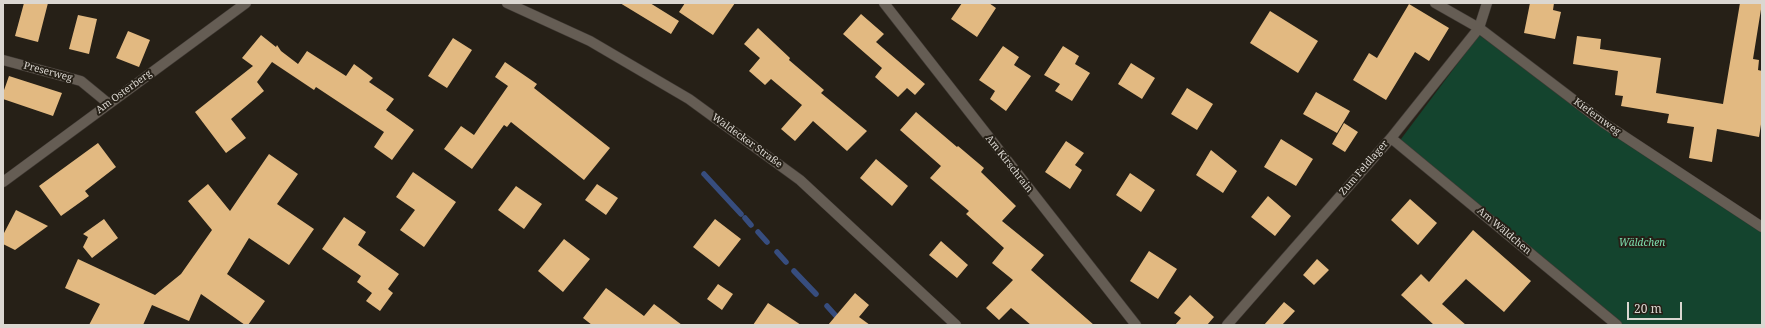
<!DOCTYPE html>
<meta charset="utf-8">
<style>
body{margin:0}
#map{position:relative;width:1765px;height:328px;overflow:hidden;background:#262017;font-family:"Noto Serif",serif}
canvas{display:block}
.frame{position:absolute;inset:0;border:4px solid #dbd7d1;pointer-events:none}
.scale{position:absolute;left:1627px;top:302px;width:55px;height:18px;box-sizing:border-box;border:2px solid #dbd7d1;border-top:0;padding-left:5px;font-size:12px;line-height:14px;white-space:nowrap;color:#dbd7d1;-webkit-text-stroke:3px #262017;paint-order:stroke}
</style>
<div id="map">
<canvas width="1765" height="328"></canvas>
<div class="frame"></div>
<div class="scale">20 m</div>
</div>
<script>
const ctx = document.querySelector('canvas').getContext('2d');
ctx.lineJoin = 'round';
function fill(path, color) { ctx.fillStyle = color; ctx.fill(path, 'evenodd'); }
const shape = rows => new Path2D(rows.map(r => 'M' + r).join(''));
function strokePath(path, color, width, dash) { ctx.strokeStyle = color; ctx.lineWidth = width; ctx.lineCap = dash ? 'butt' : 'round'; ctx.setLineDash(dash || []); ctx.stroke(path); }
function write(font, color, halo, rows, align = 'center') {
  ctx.font = font + ' "Noto Serif",serif'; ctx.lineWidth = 4; ctx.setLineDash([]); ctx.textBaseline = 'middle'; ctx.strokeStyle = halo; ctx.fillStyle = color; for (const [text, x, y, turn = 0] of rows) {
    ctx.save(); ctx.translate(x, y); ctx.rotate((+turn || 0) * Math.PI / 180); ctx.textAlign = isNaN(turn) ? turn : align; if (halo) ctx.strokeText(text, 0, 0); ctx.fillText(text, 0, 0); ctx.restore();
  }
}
const green = shape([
 [1479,35,1604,123,1762,227,1762,325,1617,325,1398,143]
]);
const stream = shape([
 [704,174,741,214],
 [745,218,751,225],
 [758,232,767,242],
 [777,252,786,262],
 [794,271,816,294],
 [827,306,836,316]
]);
const building = shape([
 [24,3,48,3,38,42,15,36],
 [620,3,650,3,679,21,671,34],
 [685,3,735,3,713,35,679,12],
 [962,3,989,3,996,8,977,37,951,19],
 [1530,3,1554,3,1553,10,1561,12,1555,39,1524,33],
 [1740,3,1762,3,1753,59,1759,60,1758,70,1762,71,1762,118,1759,137,1717,129,1712,162,1689,158,1694,127,1667,123,1669,114,1621,106,1623,96,1615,95,1618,71,1573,64,1577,36,1601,39,1600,49,1661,58,1656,93,1723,104],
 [1409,4,1449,28,1429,61,1415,52,1386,100,1353,80,1369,53,1377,58],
 [1270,11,1318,41,1298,73,1250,43],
 [861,14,884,34,876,42,925,84,915,95,907,88,898,97,875,77,882,68,843,34],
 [78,15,97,19,89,54,69,49],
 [758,28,790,58,789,60,824,90,821,93,867,131,847,151,813,121,795,141,781,129,802,105,771,79,765,85,749,71,760,58,744,44],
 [128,31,150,40,139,67,116,58],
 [261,35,276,47,277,45,281,51,298,64,307,51,346,76,354,64,373,78,369,82,394,99,386,110,414,130,392,160,374,147,384,132,316,87,314,90,272,62,257,82,264,91,231,119,246,138,226,153,195,112,253,66,242,58],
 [453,38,472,50,447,88,428,76],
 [1003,46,1019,57,1014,65,1031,76,1006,111,990,99,995,91,979,80],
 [1063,46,1079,56,1075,64,1090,73,1072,101,1055,91,1060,84,1044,75],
 [505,62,537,84,534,88,610,148,584,180,511,122,507,127,504,125,472,169,444,149,461,126,474,135,508,86,495,77],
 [1131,63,1155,78,1142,99,1118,84],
 [9,76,62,93,53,116,3,99,3,93],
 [1187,88,1213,104,1197,130,1171,114],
 [1316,92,1350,111,1337,133,1303,114],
 [916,112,957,147,958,146,984,168,981,172,1016,206,1002,221,1044,255,1031,270,1094,325,1031,325,1011,308,999,320,986,308,1013,280,992,263,1004,248,966,214,969,211,930,178,941,166,900,130],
 [1344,123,1358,132,1345,152,1332,144],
 [1281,139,1313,159,1296,186,1264,167],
 [1066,141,1084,153,1075,165,1082,170,1070,189,1045,172],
 [98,143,116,167,85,191,89,196,61,216,39,186],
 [1211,150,1237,171,1223,193,1196,175],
 [269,154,298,174,277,204,314,229,289,265,249,238,227,274,265,301,248,325,245,325,201,294,189,321,152,305,143,325,89,325,100,304,65,288,78,259,155,295,181,274,212,230,188,201,208,184,230,211],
 [876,159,908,186,892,206,860,178],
 [413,172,456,202,424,247,400,230,415,210,396,197],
 [1130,173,1155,190,1141,212,1116,195],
 [597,184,618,198,606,215,585,200],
 [516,186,542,204,524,229,498,210],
 [1268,196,1291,216,1275,236,1251,217],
 [1410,199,1437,223,1418,245,1391,220],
 [16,210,48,226,15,250,3,244,3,235],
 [344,217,366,232,358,245,399,274,388,289,393,293,380,311,366,301,372,293,357,282,361,276,322,249],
 [104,219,118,238,92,258,83,247,88,237,83,234],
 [715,219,741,239,719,267,693,247],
 [1473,230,1531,281,1504,312,1466,279,1442,304,1466,325,1434,325,1401,295,1421,274,1429,282],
 [564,239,590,259,563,292,538,271],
 [941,241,968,265,957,278,929,255],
 [1149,251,1177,269,1158,299,1130,281],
 [1317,259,1329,270,1314,285,1303,275],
 [718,284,733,294,722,310,707,299],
 [606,288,644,316,654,304,682,325,592,325,583,318],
 [855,293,869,305,859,317,870,325,828,325],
 [1190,295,1214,317,1207,325,1175,325,1181,318,1174,313],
 [1284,302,1295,311,1282,325,1264,325],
 [768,303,801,325,753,325]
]);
const minor = shape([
 [507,3,590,41,689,99,800,180,956,325],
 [884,3,1136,325],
 [1435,3,1479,28,1604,123,1762,227],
 [3,60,81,81,109,104],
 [1391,138,1617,325],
 [3,182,246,3],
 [1227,325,1391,138,1479,28,1487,3]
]);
const streetNames = [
 ["Preserweg",48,72,15],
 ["Am Osterberg",124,92,-36],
 ["Kiefernweg",1597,117,36],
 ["Waldecker Straße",747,141,36],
 ["Am Kirschrain",1009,164,52],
 ["Zum Feldlager",1364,168,-49],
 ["Am Wäldchen",1504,231,40]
];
const parkNames = [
 ["Wäldchen",1642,243]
];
fill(green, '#14442e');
strokePath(stream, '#374d7e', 5.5);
fill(building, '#e2b981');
strokePath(minor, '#403a35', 11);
strokePath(minor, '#655d54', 10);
write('10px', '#dbd7d1', '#262017', streetNames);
write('italic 10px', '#7edfaf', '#262017', parkNames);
</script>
